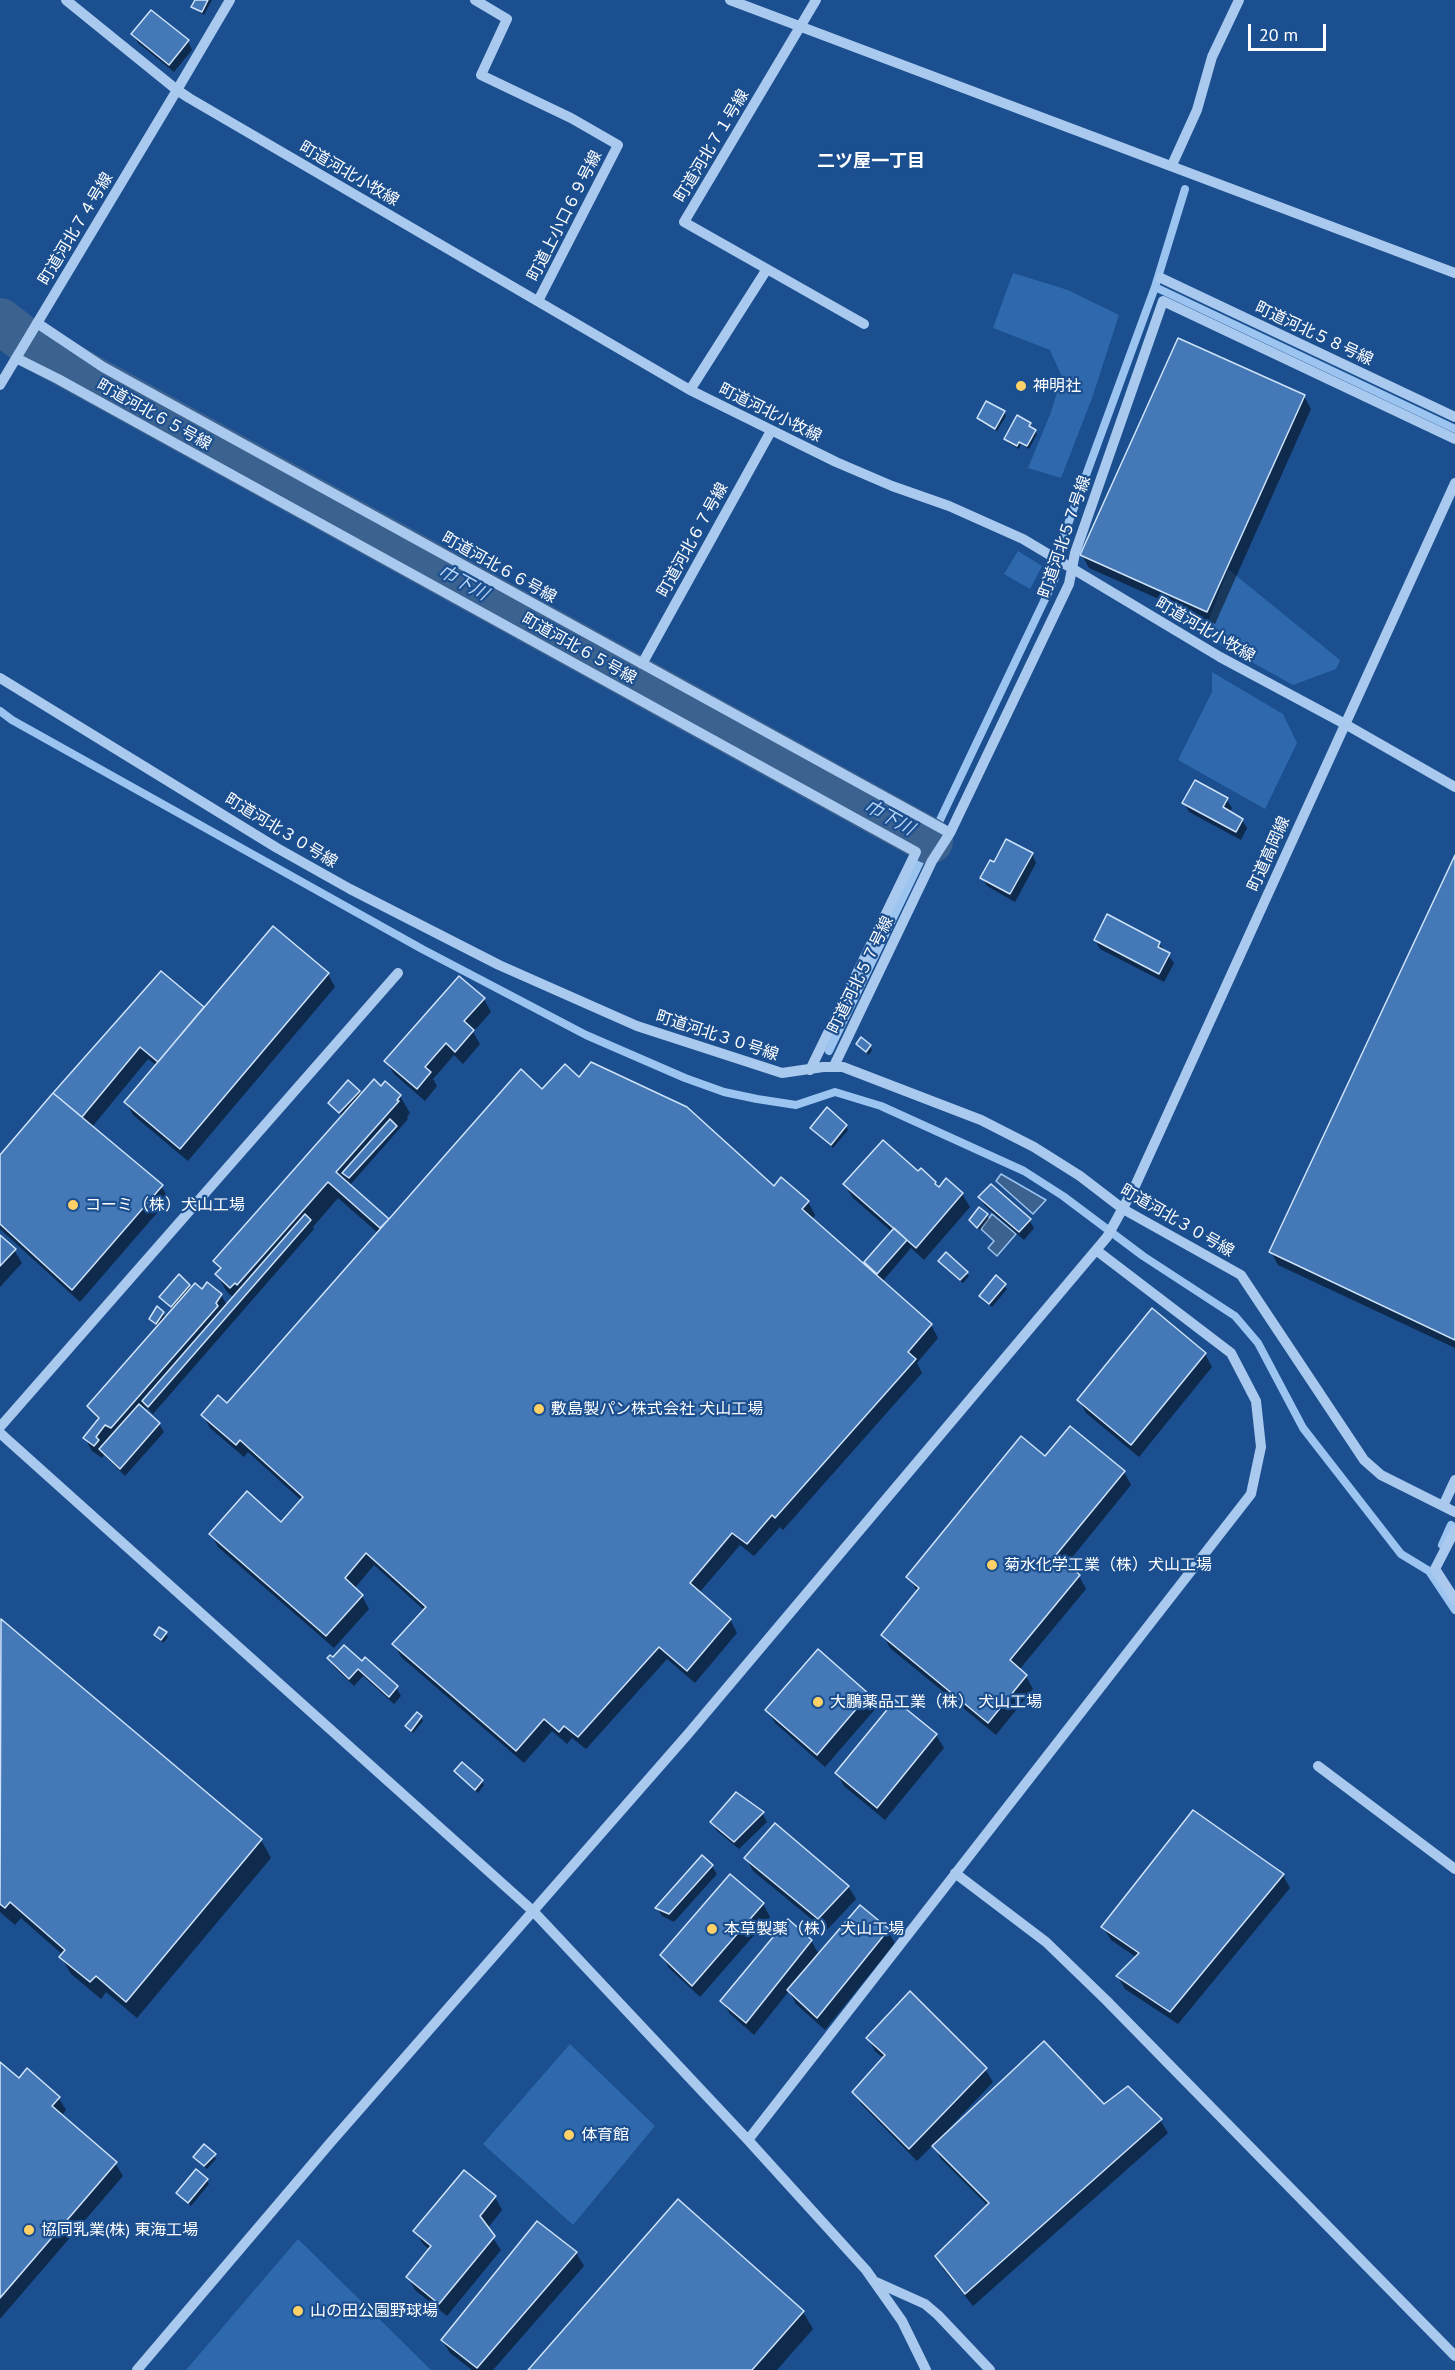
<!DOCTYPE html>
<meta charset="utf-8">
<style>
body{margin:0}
#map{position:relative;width:1455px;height:2370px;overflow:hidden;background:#1b4f8f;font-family:"PT Sans",sans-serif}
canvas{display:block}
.scale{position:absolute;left:1248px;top:24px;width:78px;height:27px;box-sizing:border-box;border:3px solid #fff;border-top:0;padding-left:8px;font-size:18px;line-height:21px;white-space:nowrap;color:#fff;-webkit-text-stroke:4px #1b4f8f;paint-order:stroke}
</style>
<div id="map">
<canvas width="1455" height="2370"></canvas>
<div class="scale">20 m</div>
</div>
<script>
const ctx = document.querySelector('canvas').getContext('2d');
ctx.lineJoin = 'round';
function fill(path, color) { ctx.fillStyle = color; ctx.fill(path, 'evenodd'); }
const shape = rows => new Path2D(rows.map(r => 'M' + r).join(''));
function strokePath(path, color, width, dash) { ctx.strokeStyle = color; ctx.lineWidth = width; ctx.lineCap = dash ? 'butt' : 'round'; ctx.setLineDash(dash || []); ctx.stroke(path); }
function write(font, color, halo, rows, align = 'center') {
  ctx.font = font + ' "PT Sans","Noto Sans JP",sans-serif'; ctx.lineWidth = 4.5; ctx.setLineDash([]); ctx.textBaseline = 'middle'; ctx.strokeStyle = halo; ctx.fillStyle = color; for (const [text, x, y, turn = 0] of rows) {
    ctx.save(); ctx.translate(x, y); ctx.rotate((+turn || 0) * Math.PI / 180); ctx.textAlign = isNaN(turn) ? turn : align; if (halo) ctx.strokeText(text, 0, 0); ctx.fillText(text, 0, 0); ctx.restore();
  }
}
const green = shape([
 [1013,273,1068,290,1119,315,1092,398,1061,478,1028,468,1051,412,1062,377,1050,350,993,328],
 [1018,551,1042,566,1030,589,1004,574],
 [1228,569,1340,660,1336,669,1293,685,1203,635],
 [1212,672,1283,714,1297,743,1265,809,1178,760,1212,692],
 [570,2044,655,2126,573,2225,483,2144],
 [298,2239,431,2370,186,2370]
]);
const water = shape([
 [1001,1174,1046,1200,1033,1214,996,1181,1001,1174],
 [992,1214,1016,1234,997,1256,988,1248,994,1241,981,1229,992,1214]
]);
const shadow = shape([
 [197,0,212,0,204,15,193,7],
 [133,34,188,41,192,50,174,72,138,43],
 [1304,396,1311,409,1215,624,1089,568,1082,555],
 [1004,412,1006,416,997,431,981,422,978,418],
 [1030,424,1037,434,1029,449,1021,444,1019,449,1008,443,1006,439],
 [1227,800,1232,808,1229,813,1242,820,1247,828,1241,840,1189,812,1184,803],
 [1032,854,1036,863,1015,902,987,886,982,878],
 [1455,858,1455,1348,1278,1265,1271,1252],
 [1095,940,1159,943,1174,963,1164,982,1100,949],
 [161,973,204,1009,328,974,335,987,188,1161,133,1115,126,1102,157,1066,148,1059,92,1127,161,1186,169,1199,80,1302,0,1229,0,1157],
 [484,999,491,1012,473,1032,480,1044,463,1064,454,1055,433,1079,437,1086,425,1101,394,1074,386,1061],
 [857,1044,870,1046,872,1050,869,1055],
 [579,1079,774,1188,808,1202,815,1215,812,1220,870,1271,865,1262,892,1232,853,1198,845,1185,918,1173,935,1183,939,1189,946,1180,962,1194,970,1207,924,1260,911,1248,882,1282,931,1325,938,1338,917,1363,922,1373,783,1530,780,1527,754,1556,740,1545,699,1593,730,1619,737,1633,695,1683,667,1659,586,1749,572,1738,567,1744,552,1731,524,1763,401,1657,394,1644,424,1610,374,1565,354,1589,362,1596,369,1609,334,1648,218,1547,211,1534,281,1524,302,1501,248,1452,244,1457,210,1428,203,1415,227,1405,378,1233,338,1198,313,1227,314,1229,153,1414,147,1408,145,1411,159,1424,164,1432,125,1476,104,1455,102,1458,92,1451,85,1438,99,1421,89,1406,159,1327,150,1319,163,1313,166,1319,174,1310,161,1297,189,1286,191,1290,221,1295,227,1305,234,1298,227,1292,217,1275,221,1271,215,1261,343,1116,332,1107,359,1092,361,1096,381,1088,400,1096,410,1113,407,1117,408,1119,350,1185,389,1221,542,1091],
 [846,1126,848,1130,833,1148,812,1128],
 [980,1198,1029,1220,1034,1228,1024,1240,985,1206],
 [987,1215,989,1219,980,1230,970,1221],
 [0,1237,14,1250,22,1263,0,1287],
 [940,1261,966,1273,969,1276,963,1283],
 [996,1277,1007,1289,992,1307,980,1296],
 [1205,1354,1212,1367,1139,1457,1086,1413,1079,1400],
 [1045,1458,1124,1472,1131,1485,1066,1565,1079,1576,1086,1589,1019,1670,1026,1676,1033,1689,996,1735,890,1648,883,1635,918,1592,908,1577],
 [2,1621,261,1840,271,1858,137,2018,106,1992,101,1999,71,1974,61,1957,63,1955,21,1918,15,1925,0,1912],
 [165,1633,168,1637,163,1643,156,1635],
 [329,1659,362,1663,396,1687,401,1696,394,1704,363,1676,354,1686,334,1667],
 [868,1695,876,1708,825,1767,775,1723,767,1710],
 [895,1702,936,1735,944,1748,885,1820,844,1786,837,1773],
 [421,1717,423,1721,413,1733,407,1726],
 [455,1771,482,1781,484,1785,478,1793],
 [762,1813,767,1822,739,1849,716,1830,712,1822],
 [746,1858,848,1886,856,1899,826,1931,753,1871],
 [712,1866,717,1874,674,1922,662,1916,657,1908],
 [1283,1875,1290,1888,1178,2024,1125,1989,1118,1977,1136,1957,1111,1940,1103,1927],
 [763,1904,770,1917,700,1997,669,1968,662,1955],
 [887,1930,895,1943,825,2030,796,2004,789,1991,754,2035,730,2014,722,2001,811,1940,819,1955],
 [868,2038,985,2069,993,2082,942,2136,943,2138,1104,2106,1160,2120,1168,2133,973,2306,944,2270,937,2257,988,2206,941,2159,933,2145,917,2161,862,2105,854,2092,884,2059,875,2051],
 [0,2064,19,2080,58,2097,66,2110,61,2116,115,2163,123,2176,0,2319],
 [214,2155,216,2159,207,2169,195,2157],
 [207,2180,209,2184,191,2206,177,2193],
 [495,2197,502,2210,487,2229,501,2250,447,2316,415,2290,408,2277,430,2250,423,2244,415,2231],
 [538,2223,576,2253,584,2266,493,2370,472,2370,450,2353,442,2340],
 [803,2312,813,2329,777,2370,530,2370]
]);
const stream = shape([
 [1185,189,1155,287,1455,429],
 [1060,546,1155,287],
 [0,711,12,720,422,949,586,1035,685,1078,724,1092,757,1099,796,1105,835,1092,881,1106,1024,1171,1063,1196,1143,1256,1235,1316,1258,1343,1303,1428,1401,1554,1429,1571,1455,1610],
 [940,820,1055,578],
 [930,841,934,831],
 [829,1051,920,862],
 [1442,1545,1451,1525]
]);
const river = shape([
 [0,321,31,345,930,841]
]);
const building = shape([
 [195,0,208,0,202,12,191,7,195,0],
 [151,10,189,40,169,65,131,34,151,10],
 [1178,338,1305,395,1207,612,1080,555,1178,338],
 [986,401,1005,411,995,429,977,418,986,401],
 [1017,415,1031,423,1029,426,1036,430,1027,446,1019,442,1017,446,1004,439,1017,415],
 [1195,780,1228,798,1223,807,1243,819,1236,832,1182,803,1195,780],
 [1006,839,1033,853,1010,894,980,878,990,860,994,862,1006,839],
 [1455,855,1455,1340,1269,1252,1455,855],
 [1107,914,1160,942,1158,947,1170,953,1159,974,1094,940,1107,914],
 [273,926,329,973,180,1149,124,1102,273,926],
 [161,971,204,1007,158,1062,140,1047,82,1117,53,1093,161,971],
 [459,976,485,998,464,1021,474,1030,455,1052,446,1043,425,1067,431,1072,417,1089,384,1061,459,976],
 [861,1037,871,1045,866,1052,856,1044,861,1037],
 [591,1062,687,1107,774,1186,781,1177,809,1201,802,1209,932,1324,908,1352,916,1359,775,1518,772,1515,747,1544,732,1533,690,1583,731,1619,687,1671,659,1647,578,1737,564,1726,559,1732,544,1719,516,1751,392,1644,426,1607,366,1553,345,1578,363,1595,326,1636,209,1534,247,1491,281,1522,303,1497,240,1440,236,1445,201,1415,218,1395,227,1403,521,1069,542,1089,565,1064,579,1077,591,1062],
 [374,1079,381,1086,385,1081,401,1095,397,1100,399,1101,336,1172,389,1219,380,1228,328,1182,237,1285,235,1283,230,1288,215,1274,221,1268,213,1261,374,1079],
 [348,1080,360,1091,339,1113,328,1103,348,1080],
 [53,1093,163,1185,72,1290,0,1224,0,1155,53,1093],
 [827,1107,847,1125,831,1145,810,1128,827,1107],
 [390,1119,397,1126,349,1178,342,1173,390,1119],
 [883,1140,918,1171,921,1168,936,1182,935,1184,939,1187,946,1178,963,1193,916,1248,843,1184,883,1140],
 [991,1184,1031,1219,1019,1232,978,1197,991,1184],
 [979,1207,988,1214,977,1228,969,1220,979,1207],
 [305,1214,311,1220,148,1407,142,1401,305,1214],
 [894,1228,907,1240,877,1274,864,1262,894,1228],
 [0,1235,16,1249,0,1266,0,1235],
 [946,1252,968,1272,960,1280,938,1261,946,1252],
 [179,1274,190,1285,171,1307,159,1297,179,1274],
 [996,1275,1006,1284,989,1304,979,1296,996,1275],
 [207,1282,222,1294,216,1303,218,1306,111,1428,105,1425,96,1437,99,1440,94,1446,83,1438,99,1418,87,1406,195,1283,202,1289,207,1282],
 [157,1306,164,1312,156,1324,149,1319,157,1306],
 [1152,1308,1206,1353,1131,1445,1077,1400,1152,1308],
 [139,1404,160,1423,120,1469,99,1449,139,1404],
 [1070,1426,1125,1471,1056,1555,1080,1575,1010,1660,1027,1675,988,1723,881,1635,919,1588,906,1577,1021,1436,1045,1456,1070,1426],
 [1,1619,262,1839,126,2002,96,1976,90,1982,59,1957,65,1950,10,1902,5,1908,0,1904,1,1619],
 [159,1627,167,1632,161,1640,154,1635,159,1627],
 [344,1645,362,1661,365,1657,398,1686,389,1697,358,1669,349,1679,327,1658,330,1655,333,1657,344,1645],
 [818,1649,869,1694,817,1755,765,1710,818,1649],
 [895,1700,937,1734,877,1808,835,1773,895,1700],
 [417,1712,422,1716,411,1731,405,1726,417,1712],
 [462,1762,483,1780,475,1790,454,1771,462,1762],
 [736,1792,764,1812,734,1842,710,1822,736,1792],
 [1193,1810,1284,1874,1170,2012,1116,1976,1139,1953,1101,1927,1193,1810],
 [775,1823,849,1886,818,1919,744,1858,775,1823],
 [702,1855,713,1865,669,1914,655,1908,702,1855],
 [730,1874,764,1903,692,1986,660,1955,730,1874],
 [860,1905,889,1929,817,2018,787,1990,860,1905],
 [788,1919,812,1940,746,2023,720,2001,788,1919],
 [910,1991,987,2068,909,2149,852,2092,885,2055,866,2038,910,1991],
 [1044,2041,1104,2104,1128,2086,1162,2119,965,2294,935,2256,989,2203,932,2146,1044,2041],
 [0,2062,19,2078,27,2068,60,2097,52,2106,117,2162,0,2298,0,2062],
 [204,2144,216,2154,204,2166,193,2157,204,2144],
 [196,2169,208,2179,188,2203,176,2193,196,2169],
 [464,2170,496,2196,480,2216,495,2236,439,2304,406,2277,431,2246,413,2231,464,2170],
 [678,2199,804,2311,752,2370,528,2370,678,2199],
 [537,2221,577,2252,477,2368,441,2340,537,2221]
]);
const minor = shape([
 [230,0,177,90,189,98,690,390,836,462,892,486,949,506,1023,539,1220,657,1345,724,1455,787],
 [475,0,507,19,481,75,571,118,618,145,538,301],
 [730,0,1455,273],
 [816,0,684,222,864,324],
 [1172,165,1197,110,1212,57,1239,0],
 [1161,278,1455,417],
 [37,323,103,367,950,833],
 [16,358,58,379,916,852,810,1070],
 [0,385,177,90,66,0],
 [690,390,767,269],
 [642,664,771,431],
 [0,678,277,848,350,889,499,965,637,1026,782,1073,823,1067,843,1067,981,1120,1034,1147,1080,1176,1123,1209,1241,1275,1364,1460,1381,1475,1455,1512],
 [834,1066,932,861,950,833,1069,584,1075,553,1163,301,1455,439],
 [0,1427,398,973],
 [0,1433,534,1912,748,2140,866,2270,902,2321,926,2370],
 [1443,1506,1455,1480],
 [1455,1530,1435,1569,1455,1600],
 [1318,1766,1455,1869],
 [955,1873,1046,1942,1106,2000,1455,2356],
 [748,2140,1251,1494,1261,1447,1256,1401,1231,1353,1096,1250],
 [876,2282,925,2304,938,2315,990,2370],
 [137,2370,331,2142,688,1734,1107,1237,1135,1186,1455,483]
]);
const markers = [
 [1021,386,6,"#ffd166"],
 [73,1205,6,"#ffd166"],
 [539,1409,6,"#ffd166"],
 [992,1565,6,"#ffd166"],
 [818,1702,6,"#ffd166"],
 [712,1929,6,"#ffd166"],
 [569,2135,6,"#ffd166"],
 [29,2230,6,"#ffd166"],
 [298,2311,6,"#ffd166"]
];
const streetNames = [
 ["町道河北７１号線",712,146,-59],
 ["町道河北小牧線",349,174,30],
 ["町道上小口６９号線",565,216,-63],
 ["町道河北７４号線",76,229,-59],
 ["町道河北５８号線",1314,334,25],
 ["町道河北小牧線",770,413,26],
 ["町道河北６５号線",154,415,29],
 ["町道河北５７号線",1065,537,-71],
 ["町道河北６７号線",693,540,-61],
 ["町道河北６６号線",499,568,29],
 ["町道河北小牧線",1205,630,30],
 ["町道河北６５号線",579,649,29],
 ["町道河北３０号線",281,831,31],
 ["町道高岡線",1269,854,-66],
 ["町道河北５７号線",861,975,-64],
 ["町道河北３０号線",717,1036,18],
 ["町道河北３０号線",1177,1221,30]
];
const poiNames = [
 ["神明社",1033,386],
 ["コーミ（株）犬山工場",85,1205],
 ["敷島製パン株式会社 犬山工場",551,1409],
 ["菊水化学工業（株）犬山工場",1004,1565],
 ["大鵬薬品工業（株） 犬山工場",830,1702],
 ["本草製薬（株） 犬山工場",724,1929],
 ["体育館",581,2135],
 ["協同乳業(株) 東海工場",41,2230],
 ["山の田公園野球場",310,2311]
];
const neighbourhoodNames = [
 ["二ツ屋一丁目",871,162]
];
const waterNames = [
 ["巾下川",463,583,29],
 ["巾下川",889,818,29]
];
fill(green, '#2e69ad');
fill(water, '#3c6290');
strokePath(water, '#9cc4f0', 1.5);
fill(shadow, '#0007');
strokePath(stream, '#9cc4f0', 8);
strokePath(river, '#3c6290', 46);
fill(building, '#4478b7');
strokePath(building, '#cfe3fa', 1.5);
strokePath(minor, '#a9c9ee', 10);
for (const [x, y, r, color] of markers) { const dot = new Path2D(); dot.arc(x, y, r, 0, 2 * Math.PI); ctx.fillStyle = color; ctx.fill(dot); strokePath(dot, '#1b4f8f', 2); }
write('16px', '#fff', '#1b4f8f', streetNames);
write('16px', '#fff', '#1b4f8f', poiNames, 'left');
write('bold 18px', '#fff', '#1b4f8f', neighbourhoodNames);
write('italic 18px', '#b5d3f5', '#1b4f8f', waterNames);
</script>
